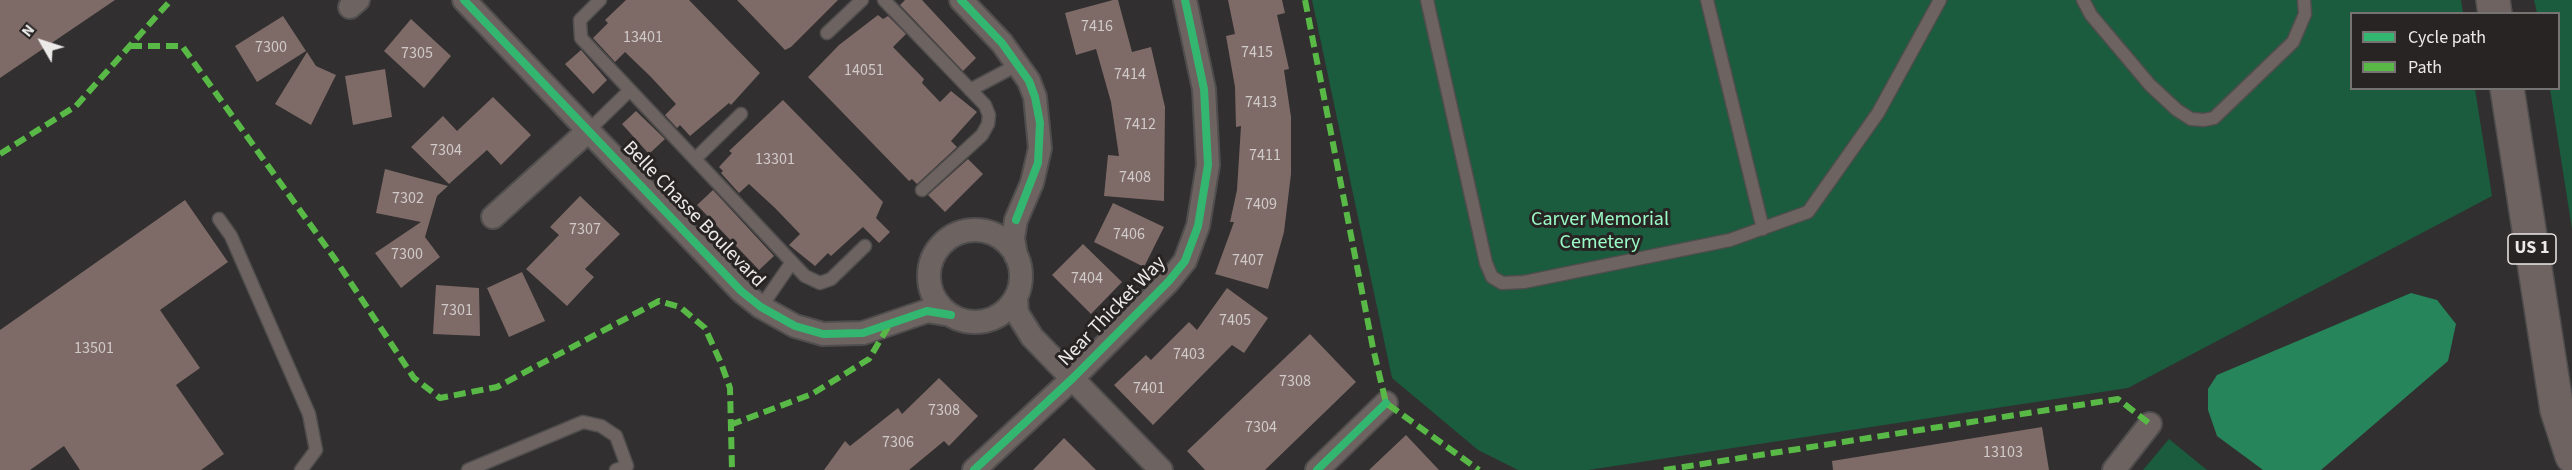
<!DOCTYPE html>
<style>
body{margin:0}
#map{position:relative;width:2572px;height:470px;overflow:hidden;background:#312f2f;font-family:"Source Sans 3",sans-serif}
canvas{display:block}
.legend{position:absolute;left:2350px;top:12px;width:210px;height:78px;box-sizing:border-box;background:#282424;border:2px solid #767373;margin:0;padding:8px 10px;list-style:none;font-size:18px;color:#ece9e9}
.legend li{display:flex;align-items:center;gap:12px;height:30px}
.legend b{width:30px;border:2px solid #767373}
.north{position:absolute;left:12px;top:12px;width:60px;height:60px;-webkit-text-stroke:4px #282424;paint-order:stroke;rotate:309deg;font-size:16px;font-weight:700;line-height:24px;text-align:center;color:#ece9e9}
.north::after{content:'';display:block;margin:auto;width:21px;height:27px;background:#ece9e9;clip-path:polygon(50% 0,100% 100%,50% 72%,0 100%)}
</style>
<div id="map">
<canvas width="2572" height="470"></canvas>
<ul class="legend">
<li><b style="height:8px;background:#33b770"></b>Cycle path</li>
<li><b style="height:8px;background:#58b947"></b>Path</li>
</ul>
<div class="north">N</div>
</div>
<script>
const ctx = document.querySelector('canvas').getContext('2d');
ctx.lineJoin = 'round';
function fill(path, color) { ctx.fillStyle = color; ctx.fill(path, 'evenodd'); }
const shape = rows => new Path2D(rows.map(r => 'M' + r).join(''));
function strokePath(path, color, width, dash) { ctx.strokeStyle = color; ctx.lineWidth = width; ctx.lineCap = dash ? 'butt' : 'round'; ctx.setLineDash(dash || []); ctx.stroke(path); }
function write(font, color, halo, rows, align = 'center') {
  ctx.font = font + ' "Source Sans 3",sans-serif'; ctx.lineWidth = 6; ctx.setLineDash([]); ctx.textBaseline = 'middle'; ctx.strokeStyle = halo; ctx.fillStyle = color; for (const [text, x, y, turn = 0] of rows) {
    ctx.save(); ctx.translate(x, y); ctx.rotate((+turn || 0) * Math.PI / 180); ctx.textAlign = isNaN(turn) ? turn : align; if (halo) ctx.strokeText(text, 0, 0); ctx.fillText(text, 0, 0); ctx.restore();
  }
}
const green = shape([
 [1312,0,2461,0,2463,13,2352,14,2352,88,2475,89,2492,196,2128,388,1588,470,1518,470,1478,450,1392,378],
 [2534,0,2572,0,2572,229,2550,89,2558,88,2558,14,2537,13],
 [2169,439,2207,470,2143,470]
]);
const water = shape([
 [2411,293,2437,300,2456,324,2448,361,2321,470,2263,470,2217,436,2208,410,2208,389,2217,375]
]);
const building = shape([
 [0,0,115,0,0,78],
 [626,0,689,0,760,73,731,105,729,103,690,136,680,125,677,128,665,115,676,104,650,76,625,52,615,62,593,38,608,23,605,20],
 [737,0,838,0,791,47,785,50],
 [905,0,922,0,976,58,963,71,900,5],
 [1113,0,1118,0,1132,52,1151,47,1165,107,1164,201,1104,196,1108,155,1119,156,1111,102,1096,49,1076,55,1065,13],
 [1228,0,1282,0,1285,13,1277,15,1289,69,1284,70,1291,117,1291,174,1284,232,1268,289,1215,274,1234,222,1230,222,1237,190,1241,126,1236,127,1235,87,1226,36,1235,34],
 [878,15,883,19,888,16,906,34,893,47,924,79,922,83,940,102,951,91,977,112,951,141,957,147,917,184,912,179,909,181,808,77,839,45],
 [283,16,306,51,257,82,235,46],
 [411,19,451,56,424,88,384,51],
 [581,50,607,80,593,94,565,64],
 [307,52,316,66,336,75,311,125,275,104],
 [385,69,392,117,353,125,345,76],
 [493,97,531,135,501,165,487,150,449,184,411,147,443,116,457,131],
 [783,100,883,202,876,218,890,232,879,243,863,227,831,256,828,253,815,266,789,245,800,234,775,208,749,184,739,193,721,173,723,171,719,167,732,153,729,151],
 [636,111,665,139,649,154,622,124],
 [968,159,983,174,945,212,928,195],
 [385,169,448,186,437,196,425,237,440,257,401,288,375,253,421,222,376,213],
 [713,190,774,256,759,270,697,205],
 [580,196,620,234,585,269,594,277,567,306,526,269,559,235,550,227],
 [185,200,228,262,160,310,200,368,176,385,224,454,201,470,80,470,64,446,30,470,0,470,0,330],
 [1113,203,1164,227,1144,267,1094,242],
 [1083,244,1122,282,1091,314,1052,275],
 [522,272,545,321,509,337,487,288],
 [436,285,479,288,480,336,433,334],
 [1227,288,1268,318,1244,353,1232,345,1153,425,1114,385,1146,355,1151,360,1189,322,1197,330],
 [1310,334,1356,382,1265,470,1205,470,1187,451],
 [939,378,978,416,949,446,944,441,909,470,824,470,845,441,850,446,898,408,902,414],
 [2042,427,2049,470,1833,470,1832,461],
 [1406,435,1439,470,1369,470],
 [1064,438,1096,470,1033,470]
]);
const service = shape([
 [600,0,580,20,581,38,805,276,820,283,831,279,865,246],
 [884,0,985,105,989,115,988,124,982,135,922,190],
 [1427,0,1486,263,1492,277,1502,283,1524,282,1730,240,1808,212,1878,113,1940,0],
 [1707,0,1763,229],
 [2083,0,2091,15,2150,85,2177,110,2191,119,2204,120,2214,118,2293,42,2305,14,2304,0],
 [827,33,862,0],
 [970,90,1019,64],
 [588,131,630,90],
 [695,159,741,114],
 [219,219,231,236,309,414,316,450,301,470],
 [761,307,792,262],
 [468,470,583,422,601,426,616,436,627,466,616,470]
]);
const minor = shape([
 [464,0,741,291,761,307,795,326,823,334,863,333,927,311,951,315],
 [961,0,1002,43,1029,81,1035,97,1040,148,1032,183,1016,220,1013,238,1016,256],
 [350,7,358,0],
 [493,217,588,131],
 '929 276a46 46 0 1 1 92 0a46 46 0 1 1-92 0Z',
 [1016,297,1017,313,1032,337,1161,470],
 [974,470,1073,378,1169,281,1185,261,1198,226,1208,165,1204,89,1185,0],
 [1317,470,1386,403],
 [2114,470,2150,424]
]);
const primary = shape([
 [2493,0,2495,14],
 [2507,88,2557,410,2572,456]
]);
const quiet = shape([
 [1305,0,1373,348,1386,403,1479,470],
 [130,46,182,46,335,259,414,378,440,398,497,387,659,301,680,307,705,328,721,363,730,388,732,470],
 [0,154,76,106,171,0],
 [730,425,812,394,869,359,888,327],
 [1664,470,2118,399,2150,424]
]);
const cycleway = shape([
 [464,0,741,291,761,307,795,326,823,334,863,333,927,311,951,315],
 [961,0,1002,43,1029,81,1035,97,1040,123,1038,163,1016,220],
 [974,470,1073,378,1169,281,1185,261,1198,226,1208,165,1204,89,1185,0],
 [1317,470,1386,403]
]);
const numberNames = [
 ["7416",1097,27],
 ["13401",643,38],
 ["7300",271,48],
 ["7415",1257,53],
 ["7305",417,54],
 ["14051",864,71],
 ["7414",1130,75],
 ["7413",1261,103],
 ["7412",1140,125],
 ["7304",446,151],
 ["7411",1265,156],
 ["13301",775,160],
 ["7408",1135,178],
 ["7302",408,199],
 ["7409",1261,205],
 ["7307",585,230],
 ["7406",1129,235],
 ["7300",407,255],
 ["7407",1248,261],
 ["7404",1087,279],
 ["7301",457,311],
 ["7405",1235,321],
 ["13501",94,349],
 ["7403",1189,355],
 ["7308",1295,382],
 ["7401",1149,389],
 ["7308",944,411],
 ["7304",1261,428],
 ["7306",898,443],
 ["13103",2003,453]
];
const shields = [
 [2532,249,48]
];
const shieldNames = [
 ["US 1",2532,249]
];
const streetNames = [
 ["Belle Chasse Boulevard",693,215,46],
 ["Near Thicket Way",1113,312,-46]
];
const parkNames = [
 ["Carver Memorial",1600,221],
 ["Cemetery",1600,244]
];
fill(green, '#1b5b3e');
fill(water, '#26855a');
fill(building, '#7e6b68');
strokePath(service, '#4f4d4d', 15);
strokePath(minor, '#4f4d4d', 26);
strokePath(primary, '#4f4d4d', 36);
strokePath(service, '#6d6361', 12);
strokePath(minor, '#6d6361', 22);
strokePath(primary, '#6e6361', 33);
strokePath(quiet, '#58b947', 6, [12, 6]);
strokePath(cycleway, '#33b770', 8);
write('16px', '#d0cac9', null, numberNames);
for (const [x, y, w] of shields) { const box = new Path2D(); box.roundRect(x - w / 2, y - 15, w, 30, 4.5); ctx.fillStyle = '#282424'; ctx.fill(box); strokePath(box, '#ece9e9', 1.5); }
write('bold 18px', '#ece9e9', null, shieldNames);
write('20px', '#ece9e9', '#282424', streetNames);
write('20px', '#9afbc6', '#282424', parkNames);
</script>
